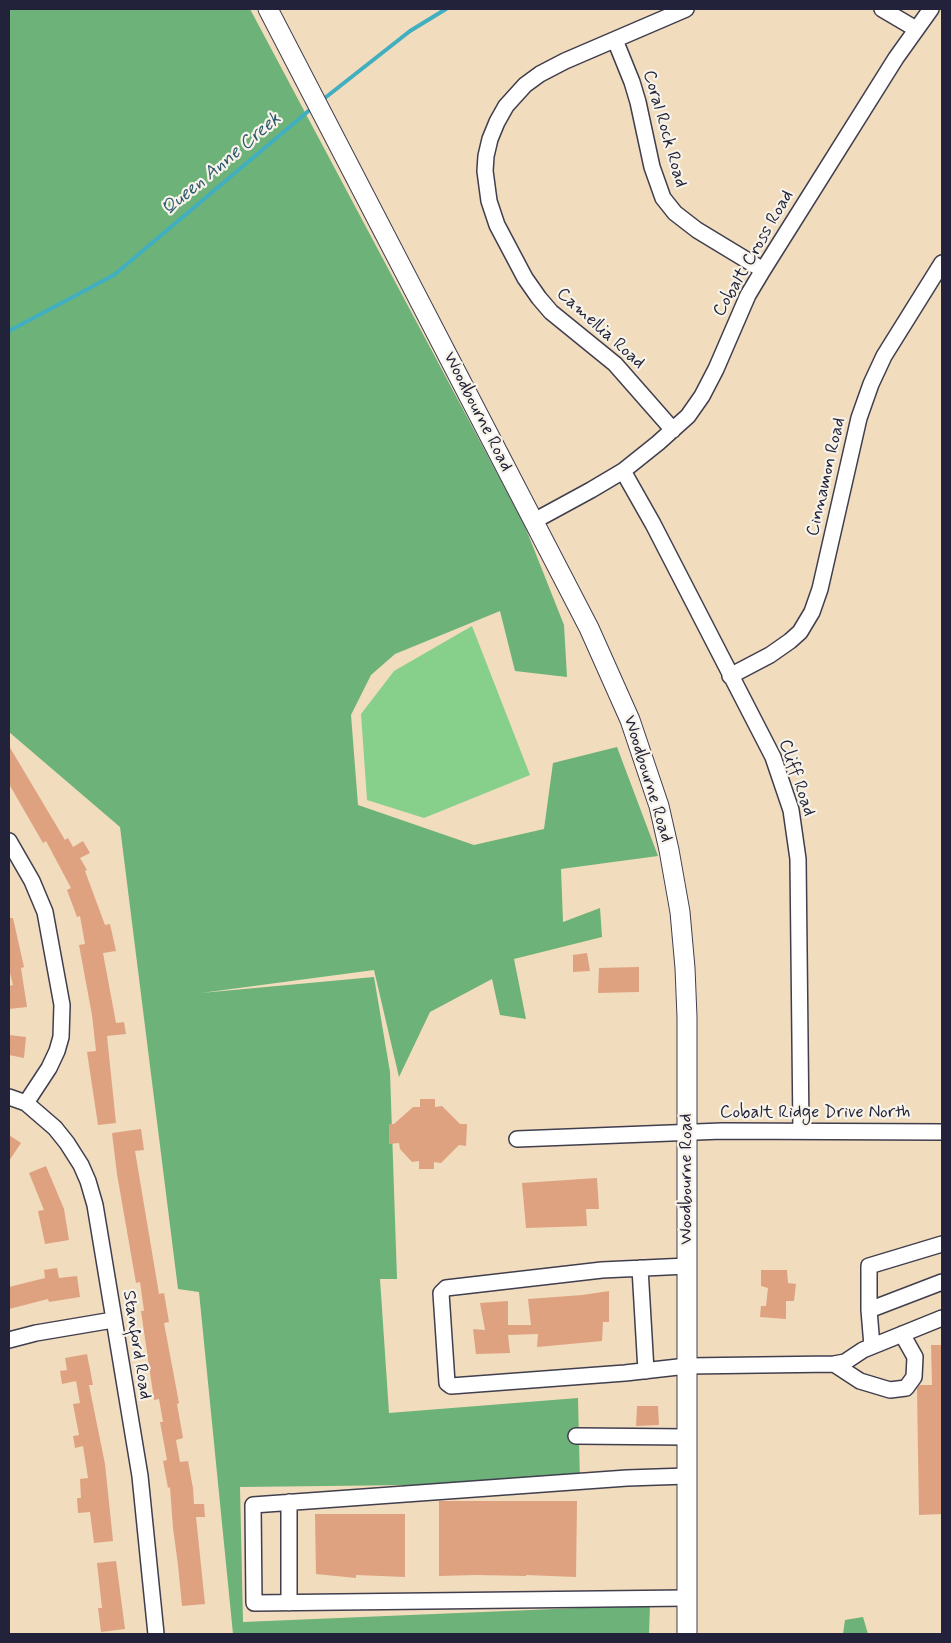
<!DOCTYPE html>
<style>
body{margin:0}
#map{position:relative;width:951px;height:1643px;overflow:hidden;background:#f1dcbd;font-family:Mynerve,sans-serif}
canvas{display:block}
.frame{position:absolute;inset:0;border:10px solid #22223b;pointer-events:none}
</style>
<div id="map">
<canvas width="951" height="1643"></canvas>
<div class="frame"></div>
</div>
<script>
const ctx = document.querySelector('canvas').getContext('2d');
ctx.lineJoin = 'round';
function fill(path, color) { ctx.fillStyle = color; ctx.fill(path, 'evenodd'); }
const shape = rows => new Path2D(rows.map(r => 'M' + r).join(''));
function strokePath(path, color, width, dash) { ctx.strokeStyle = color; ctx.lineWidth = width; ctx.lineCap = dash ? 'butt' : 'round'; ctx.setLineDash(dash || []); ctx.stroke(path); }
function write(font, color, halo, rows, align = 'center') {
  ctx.font = font + ' Mynerve,sans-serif'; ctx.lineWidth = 4.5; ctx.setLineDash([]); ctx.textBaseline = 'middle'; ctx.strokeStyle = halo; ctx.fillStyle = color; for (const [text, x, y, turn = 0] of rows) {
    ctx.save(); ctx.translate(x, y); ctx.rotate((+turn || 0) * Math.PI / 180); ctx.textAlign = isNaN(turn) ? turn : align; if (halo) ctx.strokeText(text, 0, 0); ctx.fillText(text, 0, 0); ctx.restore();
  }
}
const green = shape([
 [472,626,530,775,424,818,367,800,361,714,394,671]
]);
const forest = shape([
 [9,9,250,9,524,524,564,625,567,677,515,671,500,611,395,654,371,675,351,715,358,805,474,845,544,829,553,763,617,747,658,856,561,869,563,922,600,908,602,937,514,959,526,1019,500,1015,492,979,430,1012,399,1077,374,970,201,993,374,977,390,1072,397,1279,380,1279,389,1413,578,1398,580,1483,240,1487,243,1622,650,1605,649,1634,233,1634,199,1292,178,1289,120,827,9,732],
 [863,1617,868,1634,843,1634,845,1620]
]);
const stream = shape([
 [321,101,410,31,446,9],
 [9,331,114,275,312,108]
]);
const building = shape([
 [9,746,65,840,68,838,73,847,83,841,90,853,80,858,87,870,85,871,105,925,110,924,116,951,103,953,116,1023,124,1022,126,1034,107,1036,116,1123,98,1125,87,1052,96,1051,92,1015,79,945,85,944,80,916,77,917,67,890,71,888,46,841,43,843,9,784],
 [9,918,13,918,24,967,21,968,27,1007,9,1009,9,986,13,985,9,969],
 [587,953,590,971,573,972,573,955],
 [639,967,639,992,598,993,599,968],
 [9,1035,26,1037,24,1058,9,1055],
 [420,1099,435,1099,435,1107,442,1106,460,1124,467,1124,466,1146,459,1145,441,1163,434,1162,434,1169,419,1169,419,1161,412,1162,400,1149,399,1143,389,1144,389,1124,394,1124,413,1107,420,1107],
 [141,1129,144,1150,135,1151,159,1294,164,1293,169,1322,164,1323,179,1403,177,1404,183,1438,176,1440,180,1462,188,1461,193,1488,194,1504,204,1504,205,1517,196,1517,205,1604,182,1606,178,1565,173,1528,170,1487,168,1488,163,1461,167,1460,160,1422,163,1422,159,1399,154,1400,141,1311,144,1311,140,1282,136,1283,117,1174,112,1133],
 [9,1135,21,1143,9,1161],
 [46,1166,64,1209,69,1240,45,1244,38,1211,44,1210,29,1173],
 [597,1178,599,1209,586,1209,587,1226,526,1228,522,1183],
 [57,1268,59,1278,77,1276,80,1297,49,1302,48,1299,9,1309,9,1287,45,1278,44,1270],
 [761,1270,787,1270,788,1283,796,1284,794,1301,786,1301,786,1319,760,1317,761,1306,766,1306,768,1288,761,1286],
 [609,1291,609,1322,603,1322,602,1341,537,1347,538,1334,508,1335,510,1353,476,1354,473,1329,485,1330,480,1303,508,1301,508,1325,531,1325,528,1299,582,1295],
 [931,1345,942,1345,942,1514,919,1515,917,1388,920,1385,932,1385],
 [87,1354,93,1385,89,1385,105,1464,113,1541,94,1543,90,1512,78,1513,77,1498,81,1498,80,1479,88,1478,83,1446,75,1448,73,1436,79,1435,73,1404,80,1403,76,1381,62,1384,60,1371,67,1370,65,1358],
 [637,1406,658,1406,659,1425,636,1426],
 [439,1501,577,1501,576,1577,526,1575,526,1576,477,1575,439,1576],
 [315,1514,405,1514,405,1577,356,1575,356,1578,316,1574],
 [116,1561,125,1629,101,1632,98,1608,102,1608,97,1563]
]);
const minor = shape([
 [882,9,916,29],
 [615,40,632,82,638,102,652,167,663,198,675,213,697,230,763,270],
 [673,430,615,364,551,312,539,298,525,278,497,225,489,201,485,171,486,156,490,139,497,122,506,106,525,85,540,74,565,61,686,9],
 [623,471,653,524,773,757,791,810,798,859,801,1131],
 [534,521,591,490,623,471,658,443,688,416,702,396,716,369,748,295,763,270,896,58,931,9],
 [730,676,770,655,790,641,800,632,812,612,820,589,859,418,871,384,884,356,942,263],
 [9,841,32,881,45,912,62,1005,61,1037,57,1051,49,1068,26,1103],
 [9,1097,26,1103,55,1128,67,1143,81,1165,88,1181,95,1205,140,1476,156,1634],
 [517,1139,722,1131,942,1132],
 [687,1266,602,1270,446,1288,441,1293,447,1383,451,1386,625,1373,687,1366,834,1364,845,1362,863,1350,942,1318],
 [640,1268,646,1371],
 [869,1310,869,1266,942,1244],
 [9,1340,36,1333,113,1320],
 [872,1346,869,1310,942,1282],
 [834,1364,860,1381,890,1390,906,1388,914,1377,915,1357,902,1334],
 [576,1436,687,1437],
 [687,1476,627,1478,253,1505,254,1603,687,1598],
 [289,1502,289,1603]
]);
const major = shape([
 [268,9,589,628,630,720,659,806,669,850,680,912,685,968,687,1017,687,1634]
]);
const streetNames = [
 ["Coral Rock Road",664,129,74],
 ["Cobalt Cross Road",754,254,-60],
 ["Camellia Road",600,329,42],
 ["Woodbourne Road",477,412,63],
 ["Cinnamon Road",827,477,-77],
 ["Cliff Road",796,778,71],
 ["Woodbourne Road",647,779,73],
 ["Cobalt Ridge Drive North",815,1113],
 ["Woodbourne Road",687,1179,-90],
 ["Stanford Road",136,1345,81]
];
const waterNames = [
 ["Queen Anne Creek",222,165,-40]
];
fill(green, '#87d08c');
fill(forest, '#6db278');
strokePath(stream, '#41afbf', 4);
fill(building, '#dea281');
strokePath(minor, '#413e4e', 18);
strokePath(major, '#413e4e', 21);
strokePath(minor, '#fff', 15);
strokePath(major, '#fff', 19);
write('18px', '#22223b', '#f7f3e8', streetNames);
write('italic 19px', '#2e5a70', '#f7f3e8', waterNames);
</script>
